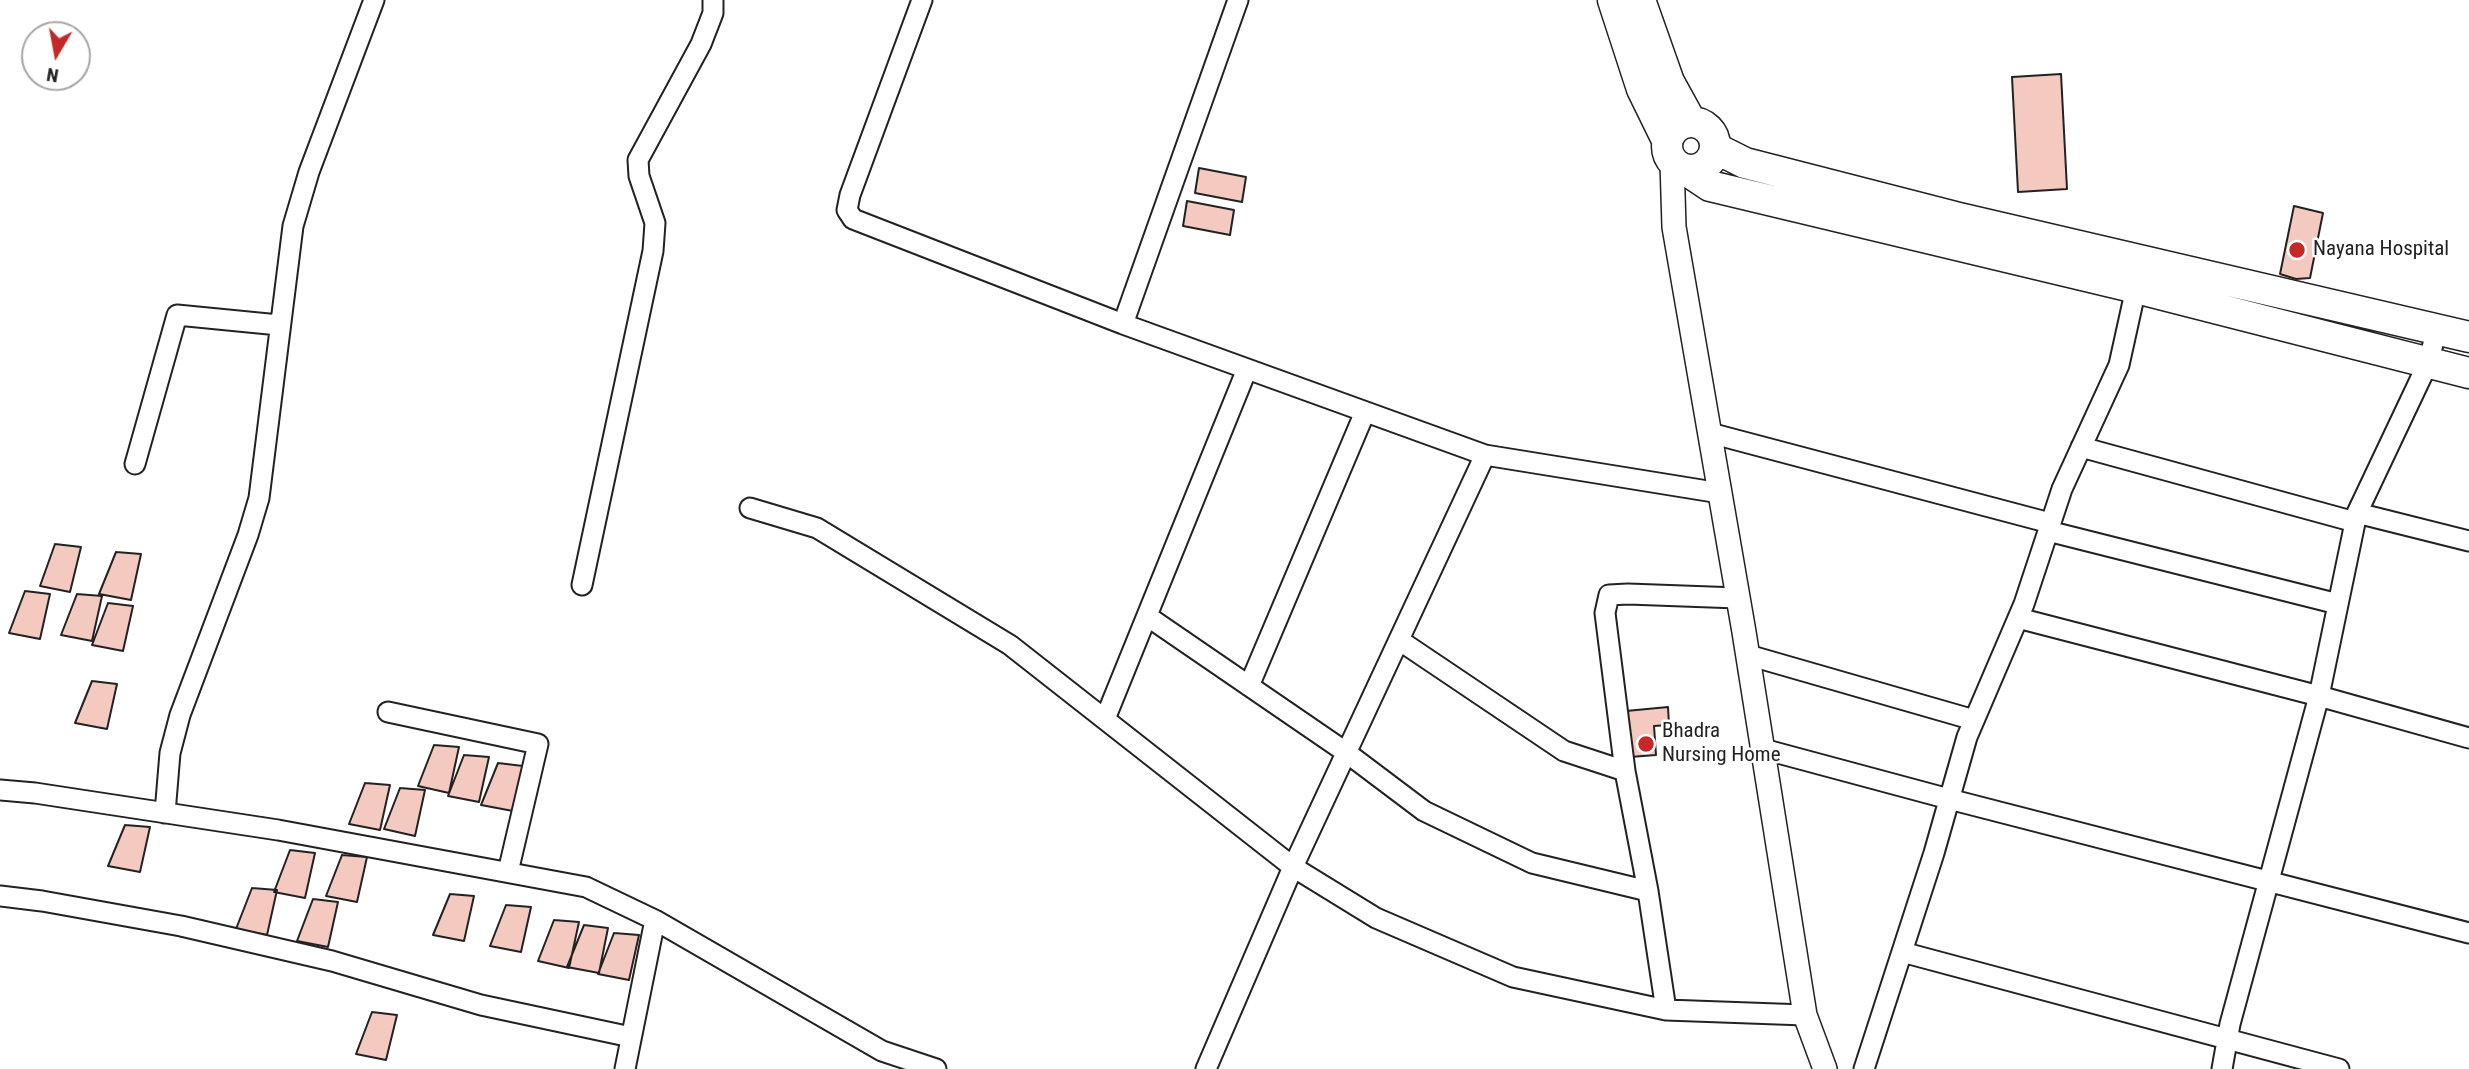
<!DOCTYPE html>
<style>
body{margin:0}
#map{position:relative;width:2469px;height:1069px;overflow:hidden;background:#fff;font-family:"Roboto Condensed",sans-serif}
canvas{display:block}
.north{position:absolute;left:21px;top:21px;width:70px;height:70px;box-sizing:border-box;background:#fff;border:2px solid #a7a7a7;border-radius:50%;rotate:190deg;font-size:19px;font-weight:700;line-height:28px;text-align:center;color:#222}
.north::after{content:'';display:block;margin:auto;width:24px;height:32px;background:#c62828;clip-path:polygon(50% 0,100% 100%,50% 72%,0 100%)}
</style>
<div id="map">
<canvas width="2469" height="1069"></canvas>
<div class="north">N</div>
</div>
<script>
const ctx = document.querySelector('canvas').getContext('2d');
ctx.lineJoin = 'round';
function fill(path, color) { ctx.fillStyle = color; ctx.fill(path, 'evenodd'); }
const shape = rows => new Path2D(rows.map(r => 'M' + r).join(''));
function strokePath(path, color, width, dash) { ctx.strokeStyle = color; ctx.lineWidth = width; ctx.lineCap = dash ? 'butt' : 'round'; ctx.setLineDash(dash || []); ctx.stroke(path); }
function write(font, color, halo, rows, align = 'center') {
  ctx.font = font + ' "Roboto Condensed",sans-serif'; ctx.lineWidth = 5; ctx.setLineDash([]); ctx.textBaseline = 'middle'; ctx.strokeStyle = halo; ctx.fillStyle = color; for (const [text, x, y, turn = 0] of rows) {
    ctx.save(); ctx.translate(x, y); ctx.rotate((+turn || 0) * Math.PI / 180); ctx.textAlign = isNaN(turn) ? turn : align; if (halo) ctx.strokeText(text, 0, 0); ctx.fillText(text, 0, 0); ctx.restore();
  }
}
const building = shape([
 [2061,74,2067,189,2018,192,2012,77,2061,74],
 [1199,168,1246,177,1242,202,1195,193,1199,168],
 [1187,201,1234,210,1230,235,1183,226,1187,201],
 [2294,206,2323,213,2310,278,2296,279,2280,274,2294,206],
 [55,544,81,547,70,592,40,586,55,544],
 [116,552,141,554,131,600,99,594,116,552],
 [25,591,50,594,40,639,9,633,25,591],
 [77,594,102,596,92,641,61,635,77,594],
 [108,603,133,606,123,651,92,645,108,603],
 [92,681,117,684,107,729,75,723,92,681],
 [1668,707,1669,725,1654,726,1656,755,1630,757,1626,711,1668,707],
 [434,745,459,747,449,793,418,786,434,745],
 [464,755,489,757,479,802,448,796,464,755],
 [498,763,523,766,513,811,481,805,498,763],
 [365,783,390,785,380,830,349,824,365,783],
 [400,788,425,790,415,836,384,829,400,788],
 [125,825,150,827,140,872,108,866,125,825],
 [290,850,315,853,305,898,274,892,290,850],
 [342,855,367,857,357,902,326,896,342,855],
 [252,888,277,890,267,935,236,929,252,888],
 [450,894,474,896,464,941,433,935,450,894],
 [313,899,338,902,328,947,297,941,313,899],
 [506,905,531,907,521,952,490,946,506,905],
 [554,920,579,922,569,968,538,961,554,920],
 [584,925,608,928,599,973,567,967,584,925],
 [614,933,639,935,629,980,598,974,614,933],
 [372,1012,397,1015,386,1060,356,1054,372,1012]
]);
const minor = shape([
 [922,0,850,195,847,210,853,219,1123,324,1485,455],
 [1123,324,1238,0],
 [1710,433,2050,523],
 [2081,447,2355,522],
 [135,464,177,315,279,325],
 [750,508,817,528,1010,645,1293,867,1376,918,1513,977,1666,1010,1805,1015],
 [2357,513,2469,541],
 [2048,531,2338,604],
 [582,585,653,251,655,223,639,176,638,160,701,44,713,13,713,0],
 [1147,616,1347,753,1424,811,1532,863,1648,891],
 [2018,618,2319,696,2469,738],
 [1399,640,1564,751,1625,771],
 [1748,655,1974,720],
 [1249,686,1365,412],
 [388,712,538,744,508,872],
 [1105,719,1247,369],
 [1763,749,1949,799,2469,933],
 [0,790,35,793,278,830,586,887,655,920,882,1051,936,1069],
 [165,813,170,753,180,715,248,535,259,498,293,226,309,172,374,0],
 [0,896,42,901,181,926,332,961,481,1005,631,1037],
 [1902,952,2339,1069],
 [1666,1010,1648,891,1625,771,1605,613,1609,595,1628,594,1738,598],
 [625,1069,655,920],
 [1206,1069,1293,867,1485,455,1720,493],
 [1864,1069,1934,853,1967,737,2024,604,2062,489,2119,365,2136,288],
 [2222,1069,2230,1024,2319,696,2357,513,2428,363,2437,329]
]);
const tertiary = shape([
 [1672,162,1674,227,1744,632,1805,1015,1825,1069]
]);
const primary = shape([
 [1613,0,1642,89,1667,140],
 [1640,0,1669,82,1691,122],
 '1667 146a24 24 0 1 1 48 0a24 24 0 1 1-48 0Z',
 [1715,148,1745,163,1955,217,2469,337],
 [1686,170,1710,186,2136,288,2469,373]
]);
const markers = [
 [2297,250,9,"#c62828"],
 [1646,744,9,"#c62828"]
];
const poiNames = [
 ["Nayana Hospital",2313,250],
 ["Bhadra",1662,732],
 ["Nursing Home",1662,756]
];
fill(building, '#f3c9c0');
strokePath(building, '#222', 2);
strokePath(minor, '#222', 23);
strokePath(tertiary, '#222', 26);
strokePath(primary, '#222', 33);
strokePath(minor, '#fff', 19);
strokePath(tertiary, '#fff', 23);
strokePath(primary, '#fff', 30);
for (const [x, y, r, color] of markers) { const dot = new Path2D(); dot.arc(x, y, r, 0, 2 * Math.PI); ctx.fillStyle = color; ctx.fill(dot); strokePath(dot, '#fff', 2.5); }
write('21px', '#222', '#fff', poiNames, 'left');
</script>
